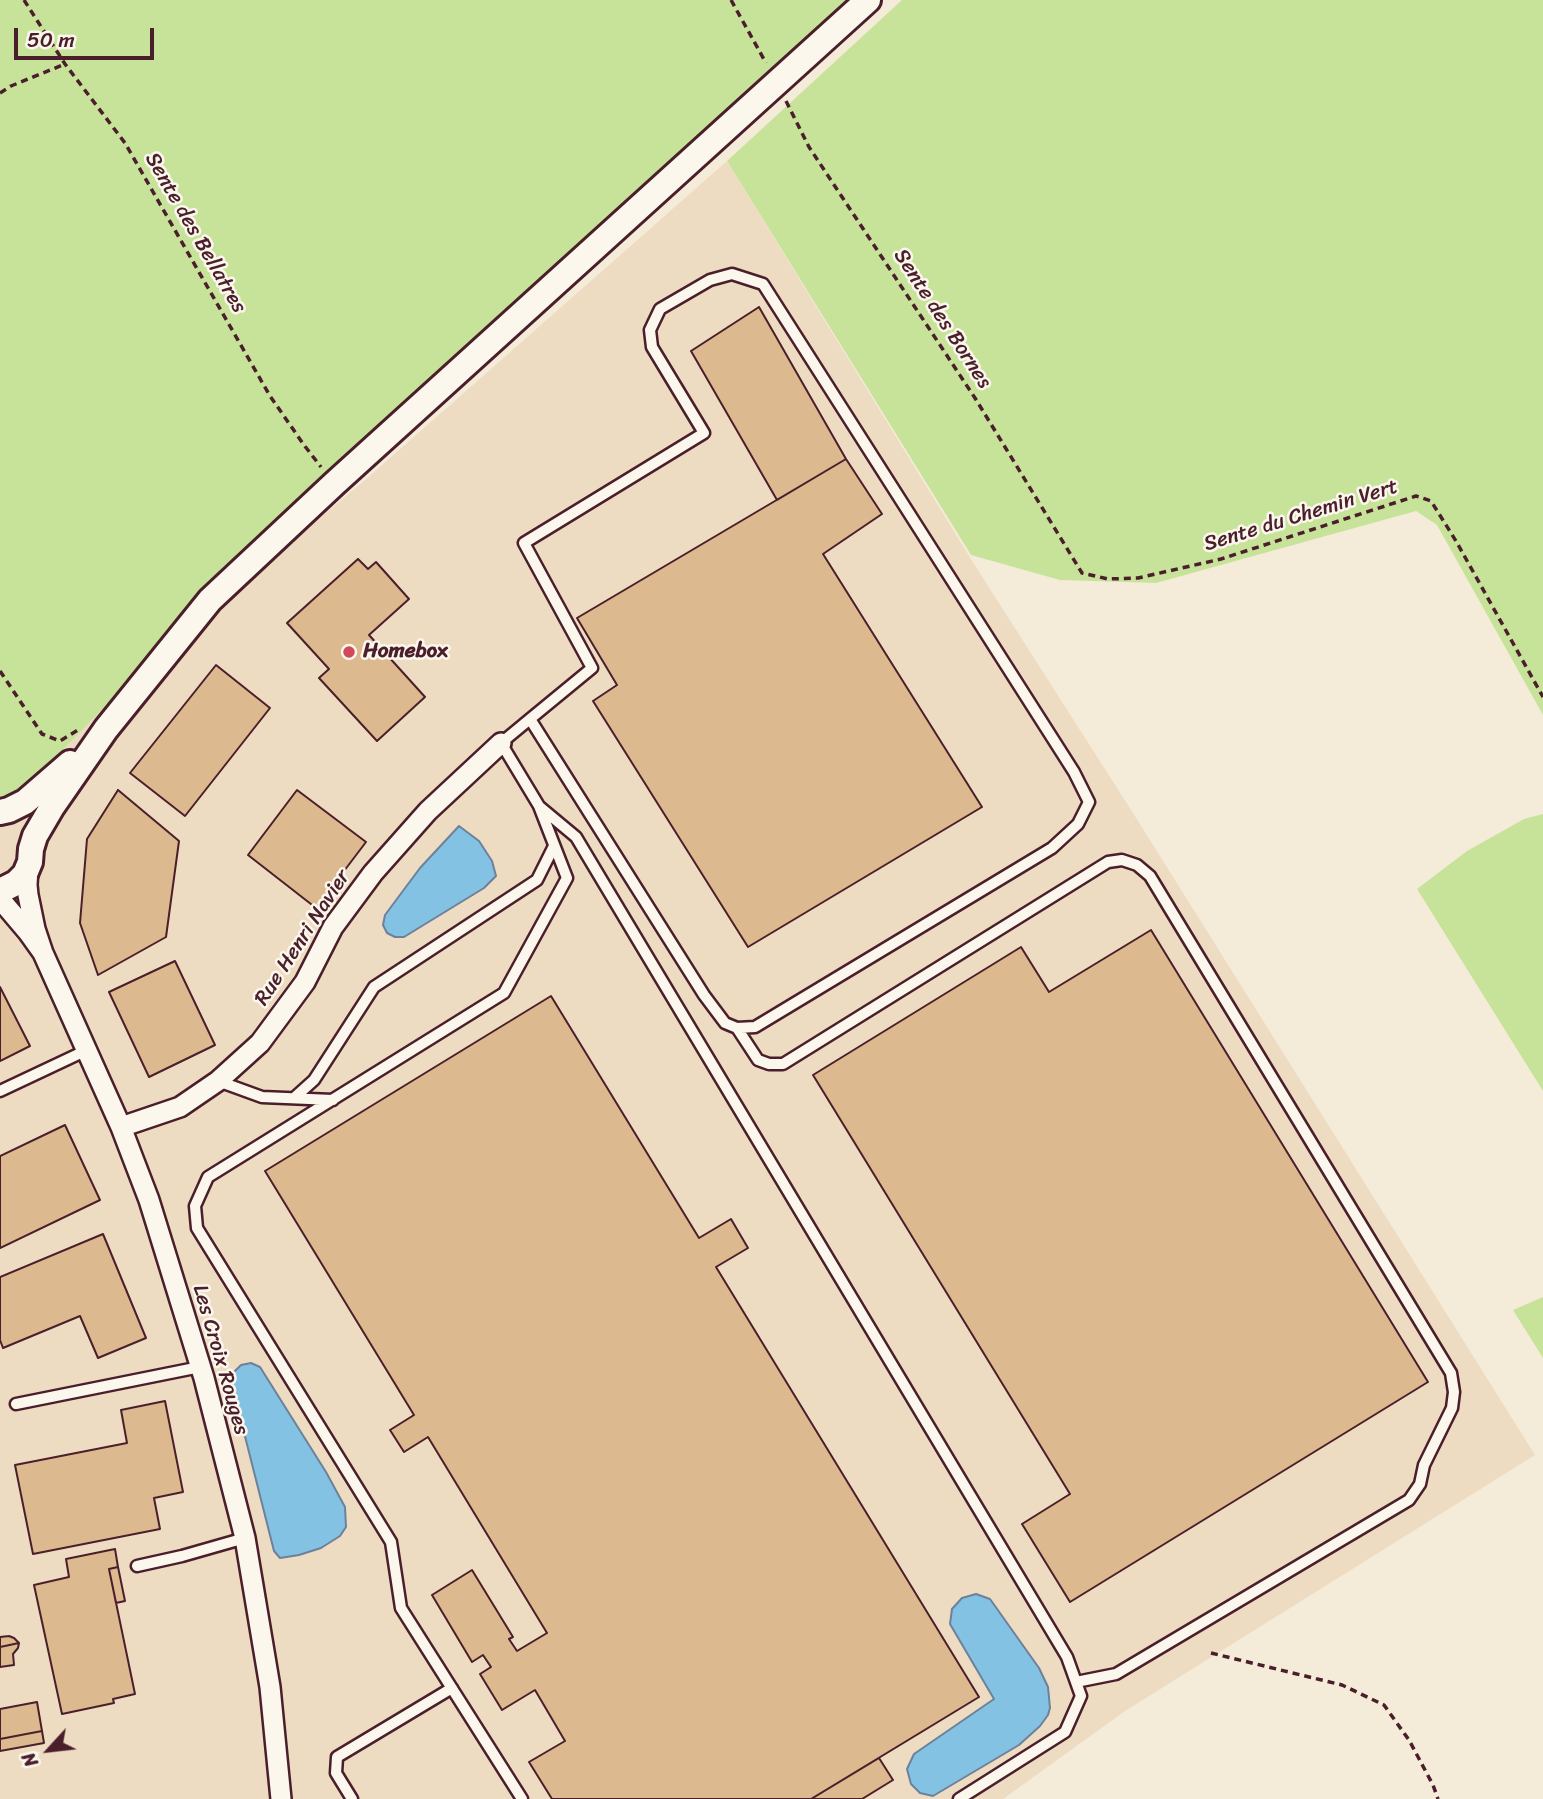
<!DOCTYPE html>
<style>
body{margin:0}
#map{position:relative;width:1543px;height:1799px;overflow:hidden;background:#f5ebd9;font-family:Sriracha,sans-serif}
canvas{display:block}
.north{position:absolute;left:14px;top:1715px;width:70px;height:70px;-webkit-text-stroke:5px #fbf7ec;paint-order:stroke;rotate:243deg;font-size:19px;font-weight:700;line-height:28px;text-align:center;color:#4a1f2b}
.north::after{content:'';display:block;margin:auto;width:24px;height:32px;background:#4a1f2b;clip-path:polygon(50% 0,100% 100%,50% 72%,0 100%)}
.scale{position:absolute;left:14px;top:28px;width:140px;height:32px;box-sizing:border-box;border:4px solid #4a1f2b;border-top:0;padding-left:9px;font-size:21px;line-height:24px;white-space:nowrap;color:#4a1f2b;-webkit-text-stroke:5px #fbf7ec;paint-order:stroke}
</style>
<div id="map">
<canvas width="1543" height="1799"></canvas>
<div class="north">N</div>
<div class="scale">50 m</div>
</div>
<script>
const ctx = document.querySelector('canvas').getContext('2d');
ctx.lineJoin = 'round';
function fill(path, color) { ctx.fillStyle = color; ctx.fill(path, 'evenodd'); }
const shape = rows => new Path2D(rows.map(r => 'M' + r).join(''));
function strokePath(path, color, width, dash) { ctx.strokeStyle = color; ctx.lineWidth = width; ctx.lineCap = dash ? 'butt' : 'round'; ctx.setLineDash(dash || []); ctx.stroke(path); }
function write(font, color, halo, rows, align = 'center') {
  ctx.font = font + ' Sriracha,sans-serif'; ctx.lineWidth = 5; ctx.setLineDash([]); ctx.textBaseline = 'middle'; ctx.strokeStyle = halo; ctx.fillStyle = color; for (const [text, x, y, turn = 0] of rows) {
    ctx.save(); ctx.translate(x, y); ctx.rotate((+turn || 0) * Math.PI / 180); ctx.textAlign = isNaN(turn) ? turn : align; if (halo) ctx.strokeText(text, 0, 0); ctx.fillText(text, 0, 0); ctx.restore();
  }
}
const built = shape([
 [727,161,974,564,1133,813,1535,1455,1125,1711,1003,1799,0,1799,0,787,365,480]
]);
const green = shape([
 [0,0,868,0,210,600,27,786,12,794,0,796],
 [902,0,1543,0,1543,715,1437,525,1416,511,1156,583,1060,580,971,555,727,161],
 [1543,814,1543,1091,1417,889,1467,851,1524,819],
 [1543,1297,1543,1358,1513,1310]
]);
const water = shape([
 [459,826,479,841,492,861,496,876,484,888,404,937,395,937,387,933,383,925,385,915,420,868,459,826],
 [251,1363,260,1367,326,1472,345,1507,346,1527,340,1536,321,1548,299,1555,280,1558,274,1551,231,1381,234,1372,241,1365,251,1363],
 [976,1594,990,1599,1039,1668,1048,1687,1050,1708,1048,1715,1040,1726,1019,1745,933,1796,920,1793,911,1784,907,1769,914,1754,994,1699,950,1624,952,1609,962,1598,976,1594]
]);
const building = shape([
 [759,307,846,459,777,500,691,351,759,307],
 [846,459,882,514,823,554,982,807,748,947,593,701,617,685,577,618,846,459],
 [358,559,368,569,376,562,409,599,369,635,425,697,377,741,319,678,329,669,287,623,358,559],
 [216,665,270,708,185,816,130,773,216,665],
 [118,790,179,841,166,937,98,975,80,923,87,839,118,790],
 [297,790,366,842,316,908,248,855,297,790],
 [1151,930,1428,1382,1070,1602,1022,1524,1070,1494,813,1075,1021,947,1049,992,1151,930],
 [175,961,215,1045,149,1077,109,992,175,961],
 [0,987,30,1046,0,1061,0,987],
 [551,996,699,1238,731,1219,748,1248,716,1267,979,1697,811,1799,552,1799,529,1762,565,1741,535,1690,502,1710,480,1674,491,1667,483,1655,472,1662,432,1595,472,1570,513,1637,509,1639,517,1651,547,1633,428,1437,404,1452,390,1430,414,1415,265,1171,551,996],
 [65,1125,100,1200,0,1248,0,1156,65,1125],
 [103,1234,146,1338,98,1358,80,1316,3,1348,0,1340,0,1277,103,1234],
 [165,1401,183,1492,154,1498,160,1529,33,1554,15,1465,127,1443,121,1410,165,1401],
 [115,1549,118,1567,109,1569,135,1694,113,1699,114,1703,62,1714,34,1585,69,1577,66,1559,115,1549],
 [118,1567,125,1601,116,1603,109,1569,118,1567],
 [9,1636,14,1638,19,1643,0,1647,0,1637,9,1636],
 [19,1643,18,1648,13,1654,14,1665,0,1667,0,1647,19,1643],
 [37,1702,42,1731,0,1739,0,1709,37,1702],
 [42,1731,44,1743,0,1751,0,1739,42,1731],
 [879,1758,893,1780,862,1799,811,1799,879,1758]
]);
const path = shape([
 [24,0,65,64,125,143,270,396,304,445,321,467],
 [731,0,766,63],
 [0,93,11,86,65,64],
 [786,101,809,147,975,398,1082,573,1108,579,1138,578,1221,559,1416,496,1431,501,1456,541,1543,697],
 [0,671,42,734,60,741,78,730],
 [1211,1653,1342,1685,1384,1705,1409,1740,1433,1785,1438,1799]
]);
const service = shape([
 [540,807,576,837,1067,1657,1081,1696,1065,1732,959,1799],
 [737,1028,758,1060,769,1064,783,1064,1108,862,1122,860,1137,865,1150,876,1451,1373,1454,1392,1452,1408,1424,1465,1420,1484,1409,1500,1116,1674,1076,1682],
 [218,1081,262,1097,333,1100],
 [0,1091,87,1050],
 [294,1098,314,1080,374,987,537,880,554,846],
 [16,1404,200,1367],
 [137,1566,182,1556,245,1538],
 [352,1799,336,1773,337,1757,452,1688],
 [522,1799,401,1608,391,1542,197,1228,195,1206,208,1177,504,993,567,878,539,806,501,743,530,719,592,668,524,543,704,433,652,347,650,330,660,309,710,280,732,274,763,284,1074,772,1089,802,1078,824,1052,848,755,1027,737,1028,725,1023,704,995,530,719]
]);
const minor = shape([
 [0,899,28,932,43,953,35,929,28,895,27,885,28,868],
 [43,953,121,1127,149,1200,204,1378,245,1538,270,1687,281,1799],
 [121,1127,180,1107,218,1081,260,1043,305,982,333,927,373,873,428,811,501,743]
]);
const tertiary = shape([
 [0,812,9,810,25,802,70,763],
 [0,891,16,883,25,874,30,862,31,849,35,836,52,807,106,729,210,600,335,483,868,0]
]);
const markers = [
 [349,652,7,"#d1495b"]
];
const streetNames = [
 ["Sente des Bellatres",195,233,60],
 ["Sente des Bornes",942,319,57],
 ["Sente du Chemin Vert",1301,516,-17],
 ["Rue Henri Navier",303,938,-57],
 ["Les Croix Rouges",220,1360,74]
];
const poiNames = [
 ["Homebox",363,652]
];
fill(built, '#eedcc2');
fill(green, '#c7e39a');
fill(water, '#84c2e4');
strokePath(water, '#6d819a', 2);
fill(building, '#dcb98e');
strokePath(building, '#4a1f2b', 2);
strokePath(service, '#4a1f2b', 15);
strokePath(minor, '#4a1f2b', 24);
strokePath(tertiary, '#4a1f2b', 30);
strokePath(path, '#4a1f2b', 3.5, [7, 5]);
strokePath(service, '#fbf7ec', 10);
strokePath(minor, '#fbf7ec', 19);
strokePath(tertiary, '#fbf7ec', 24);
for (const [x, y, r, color] of markers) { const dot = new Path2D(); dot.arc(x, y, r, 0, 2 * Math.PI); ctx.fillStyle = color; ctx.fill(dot); strokePath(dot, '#fbf7ec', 2.5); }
write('21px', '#4a1f2b', '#fbf7ec', streetNames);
write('bold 21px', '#4a1f2b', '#fbf7ec', poiNames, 'left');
</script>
